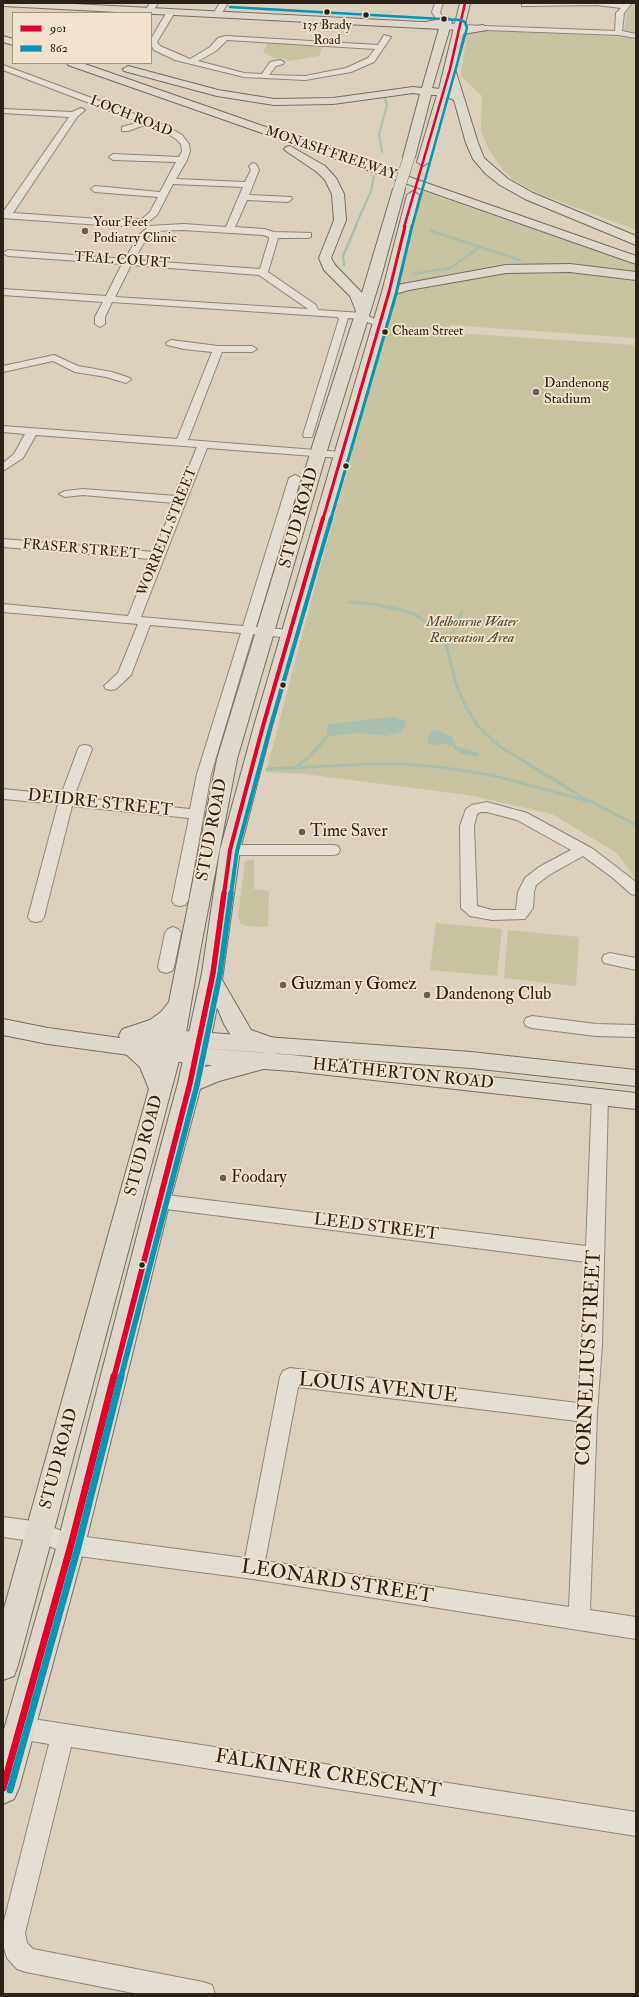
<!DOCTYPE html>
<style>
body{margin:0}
#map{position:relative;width:639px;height:1997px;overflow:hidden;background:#dbcfbe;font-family:"IM FELL Double Pica",serif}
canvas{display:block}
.frame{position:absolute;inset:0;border:4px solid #2b231a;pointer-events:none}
.legend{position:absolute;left:12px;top:12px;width:140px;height:52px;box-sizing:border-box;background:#f0e2cc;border:1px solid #a19685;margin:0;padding:5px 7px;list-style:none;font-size:12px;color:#2b231a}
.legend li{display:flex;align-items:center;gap:8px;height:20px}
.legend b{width:20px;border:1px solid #a19685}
</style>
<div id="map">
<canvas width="639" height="1997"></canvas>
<div class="frame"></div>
<ul class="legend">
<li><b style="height:5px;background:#e4002b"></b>901</li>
<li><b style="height:5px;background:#0695b3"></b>862</li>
</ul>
</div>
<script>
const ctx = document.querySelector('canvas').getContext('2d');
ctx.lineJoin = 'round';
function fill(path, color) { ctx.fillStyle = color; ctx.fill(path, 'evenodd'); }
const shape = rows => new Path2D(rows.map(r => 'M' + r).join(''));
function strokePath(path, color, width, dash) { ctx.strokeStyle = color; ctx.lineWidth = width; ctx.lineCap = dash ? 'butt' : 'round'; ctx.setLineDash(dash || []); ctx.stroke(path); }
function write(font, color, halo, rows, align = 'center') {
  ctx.font = font + ' "IM FELL Double Pica",serif'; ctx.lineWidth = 3.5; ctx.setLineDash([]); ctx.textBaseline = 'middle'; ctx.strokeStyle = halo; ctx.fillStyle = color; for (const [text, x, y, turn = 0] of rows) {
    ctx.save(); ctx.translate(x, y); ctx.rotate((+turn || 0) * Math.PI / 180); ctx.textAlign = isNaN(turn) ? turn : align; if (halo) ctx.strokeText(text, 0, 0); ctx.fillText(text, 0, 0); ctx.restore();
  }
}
const green = shape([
 [634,3,636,3,636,230,540,194,513,180,500,166,487,146,481,130,482,96,461,76,467,33,481,30,623,37,627,12],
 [267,43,323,46,319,56,289,61,286,59,274,58,263,52],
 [421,191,636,264,636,338,449,325,454,333,636,345,636,880,617,853,552,814,468,795,305,774,266,772,318,575,389,320],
 [254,859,254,889,269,891,268,927,247,926,240,923,238,917,245,861],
 [436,923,502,929,497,976,430,970],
 [508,930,579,937,576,986,504,978]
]);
const water = shape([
 [393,717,405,721,406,726,403,728,401,732,386,736,358,733,330,736,327,733,328,724],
 [437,730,452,737,456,746,480,753,478,755,479,757,460,753,455,750,454,746,445,744,433,745,428,742,428,736,431,731]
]);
const streamFar2 = shape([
 [382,152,379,134,387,105,385,98],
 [355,227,371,191,374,176]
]);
const streamFar1 = shape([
 [431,231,520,260],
 [344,265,343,256,356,226],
 [413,274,450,268,480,247]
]);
const stream = shape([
 [349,602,380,605,412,613,431,625,444,637,457,687,466,707,478,726,499,746,587,800],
 [447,646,462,612],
 [296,767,309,757,329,735],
 [267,769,369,764,406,764,439,767,491,775,592,802,636,825]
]);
const minor = shape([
 [150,3,158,3,152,13,146,13,145,11,150,3],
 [220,3,228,3,220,16,214,16,213,14,220,3],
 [435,3,443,3,440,12,442,16,450,19,450,23,444,23,436,19,432,12,435,3],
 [522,3,632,3,624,13,622,31,636,34,636,38,618,35,460,29,456,27,460,25,615,31,616,13,621,8,597,5,525,6,522,6,522,3],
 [168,10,175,12,157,42,160,46,190,59,210,47,218,38,226,36,378,45,384,35,391,37,374,62,351,72,305,80,244,77,175,60,154,50,151,45,151,39,168,10],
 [227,40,375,49,368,58,346,68,305,76,269,75,276,66,283,64,284,62,280,60,270,62,262,74,244,73,198,61,216,51,227,40],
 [3,65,167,126,182,135,189,144,190,151,187,160,176,179,245,182,251,170,249,166,253,163,256,164,259,170,249,195,291,197,292,199,288,202,247,200,235,227,264,229,274,232,311,233,311,237,308,238,278,238,268,272,316,305,318,310,362,313,385,324,380,327,360,319,348,318,312,437,304,437,303,435,339,319,337,317,112,302,105,317,105,324,100,327,95,324,95,317,103,302,3,295,3,289,106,296,122,264,8,256,3,253,8,250,125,259,139,235,149,226,183,224,226,227,243,187,173,184,157,215,144,225,114,226,3,218,3,212,69,117,3,113,3,109,72,112,81,108,85,110,77,117,13,213,114,220,142,219,150,212,158,197,95,192,91,189,95,186,160,192,176,162,113,160,109,157,113,154,179,157,182,151,181,144,176,139,161,130,147,124,128,131,122,131,122,127,139,122,3,70,3,65],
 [183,230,263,235,269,237,269,239,260,269,134,260,146,239,154,231,183,230],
 [131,265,259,275,308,309,115,297,131,265],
 [171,340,218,346,252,346,257,349,252,352,222,352,188,440,341,452,347,455,341,458,207,448,141,617,243,626,289,478,295,475,301,478,256,627,290,630,296,634,290,638,253,634,211,774,188,901,185,905,180,906,175,905,172,901,189,818,72,806,44,917,41,921,36,922,31,921,28,917,58,804,3,799,3,789,61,795,78,749,80,746,85,745,90,746,92,749,74,797,190,809,197,774,241,633,150,625,131,675,116,689,111,690,106,689,104,686,118,673,138,624,3,612,3,604,128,616,151,559,3,547,3,539,154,552,174,503,83,495,65,497,59,494,65,491,83,489,177,496,197,447,36,435,23,458,3,471,3,463,14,454,25,434,3,432,3,426,177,439,212,352,184,349,167,345,166,343,171,340],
 [54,355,78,366,112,372,130,378,131,380,126,383,106,377,75,372,53,361,3,372,3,366,54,355],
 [487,802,527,813,593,849,636,882,636,895,631,894,613,878,583,856,549,875,536,885,534,892,533,908,525,919,492,920,470,916,461,908,460,826,466,809,472,805,487,802],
 [481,812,487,812,517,820,571,850,539,867,525,878,518,892,516,910,492,910,477,906,474,826,477,814,481,812],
 [230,845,333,845,338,846,340,850,338,854,333,855,230,855,225,854,223,850,225,846,230,845],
 [173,927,178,929,181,933,174,967,172,971,166,973,160,971,158,967,165,933,168,929,173,927],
 [610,953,636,958,636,970,604,963,602,959,604,955,610,953],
 [532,1016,596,1024,636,1025,636,1037,596,1036,532,1028,526,1026,524,1022,526,1018,532,1016],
 [600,1089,606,1091,608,1096,602,1345,597,1413,590,1610,636,1617,636,1639,253,1579,71,1555,39,1542,3,1537,3,1517,40,1522,71,1535,245,1558,280,1377,283,1371,290,1368,578,1403,582,1345,586,1262,158,1208,152,1206,149,1201,152,1196,158,1194,586,1246,592,1096,594,1091,600,1089],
 [298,1387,577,1421,569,1607,265,1561,298,1387],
 [20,1717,636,1812,636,1836,71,1747,25,1933,27,1943,33,1949,203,1982,212,1985,215,1994,138,1994,26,1972,17,1969,7,1958,3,1945,3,1925,49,1744,20,1739,12,1736,9,1728,12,1720,20,1717]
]);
const major = shape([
 [3,3,54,3,460,24,465,27,460,30,3,6,3,3],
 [3,1019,48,1028,120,1038,119,1035,122,1030,129,1027,471,1052,636,1070,636,1086,471,1068,189,1047,292,1055,636,1093,636,1109,292,1071,196,1064,48,1044,3,1035,3,1019]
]);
const highway = shape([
 [460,3,470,3,464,28,483,25,488,28,487,30,463,34,455,69,478,143,484,158,508,179,533,193,636,236,636,245,525,199,500,185,486,174,473,159,466,143,454,100,447,97,429,162,423,166,417,162,437,95,431,95,415,157,409,160,403,157,420,94,413,93,333,104,274,105,217,96,124,71,123,69,128,66,218,90,274,99,333,98,413,87,422,88,440,25,424,28,419,25,420,23,447,18,452,21,432,88,439,89,460,3],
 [3,36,13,39,13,45,3,42,3,36],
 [67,63,82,63,636,256,636,264,68,65,67,63],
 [290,146,325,166,336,178,344,194,346,220,331,258,335,265,362,293,393,189,399,185,405,189,381,277,329,444,237,759,200,951,185,1038,18,1665,14,1676,3,1680,3,1612,149,1089,140,1067,127,1055,124,1049,128,1043,123,1041,120,1035,123,1029,150,1020,161,1012,169,1002,217,759,313,444,356,311,350,296,324,270,319,258,334,220,332,194,325,180,317,172,286,151,284,149,286,147,290,146],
 [164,1033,158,1057,143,1043,138,1041,164,1033],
 [413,191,419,195,397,285,506,265,570,264,636,272,636,280,570,272,506,273,409,290,395,294,272,726,240,850,222,980,251,1030,279,1040,282,1046,279,1052,271,1055,235,1042,224,1024,217,1007,205,1067,259,1053,267,1056,270,1062,267,1068,219,1081,200,1089,170,1201,85,1545,19,1788,14,1799,3,1804,3,1733,57,1545,146,1201,178,1083,202,973,220,850,254,726,382,292,407,195,413,191]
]);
const highwayBridge = shape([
 [399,189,409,157]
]);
const bus1Far4 = shape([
 [404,227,450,69,465,3]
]);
const bus1Far3 = shape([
 [323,519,389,292,405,226]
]);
const bus1Far2 = shape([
 [224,894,230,850,263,726,323,518]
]);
const bus1Far1 = shape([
 [114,1377,190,1083,213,973,224,893]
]);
const bus1 = shape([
 [3,1788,71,1545,114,1376]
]);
const bus2Far4 = shape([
 [230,7,460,20,465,22,467,28,412,227]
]);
const bus2Far3 = shape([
 [331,519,396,294,412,226]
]);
const bus2Far2 = shape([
 [231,894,237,851,270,728,331,518]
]);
const bus2Far1 = shape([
 [121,1377,197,1085,220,974,231,893]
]);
const bus2 = shape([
 [10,1790,78,1547,121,1376]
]);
const markers = [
 [327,12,3.5,"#2b231a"],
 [366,15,3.5,"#2b231a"],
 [444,19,3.5,"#2b231a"],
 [85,231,4,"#695f53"],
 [385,332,3.5,"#2b231a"],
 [536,392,4,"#695f53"],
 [346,466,3.5,"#2b231a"],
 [283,685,3.5,"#2b231a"],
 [302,832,4,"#695f53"],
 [283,985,4,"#695f53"],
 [427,995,4,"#695f53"],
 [223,1178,4,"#695f53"],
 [142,1265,3.5,"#2b231a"]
];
const farBusnames = [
 ["135 Brady",327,26],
 ["Road",327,41],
 ["Cheam Street",392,332,"left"]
];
const farStreetnames = [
 ["LOCH ROAD",131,117,22],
 ["MONASH FREEWAY",331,154,19],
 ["TEAL COURT",122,261,4],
 ["WORRELL STREET",168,532,-68],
 ["FRASER STREET",81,550,5]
];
const farPoinames = [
 ["Your Feet",93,223],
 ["Podiatry Clinic",93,239],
 ["Dandenong",544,384],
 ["Stadium",544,400]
];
const farParknames = [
 ["Melbourne Water",472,623],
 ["Recreation Area",472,639]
];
const streetNames = [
 ["STUD ROAD",300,518,-74],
 ["DEIDRE STREET",100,804,6],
 ["STUD ROAD",213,830,-79],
 ["HEATHERTON ROAD",403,1075,6],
 ["STUD ROAD",145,1146,-75],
 ["LEED STREET",376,1228,7],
 ["STUD ROAD",60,1459,-75]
];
const poiNames = [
 ["Time Saver",310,832],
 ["Guzman y Gomez",291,985],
 ["Dandenong Club",435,995],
 ["Foodary",231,1178]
];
const nearStreetnames = [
 ["CORNELIUS STREET",590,1358,-87],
 ["LOUIS AVENUE",378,1389,6],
 ["LEONARD STREET",337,1583,9],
 ["FALKINER CRESCENT",328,1775,9]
];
fill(green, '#c8c4a1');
fill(water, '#abbfb0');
strokePath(streamFar2, '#abbfb0', 2);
strokePath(streamFar1, '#abbfb0', 2.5);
strokePath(stream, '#abbfb0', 3);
strokePath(minor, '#90887d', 2);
strokePath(major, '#777067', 2);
strokePath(highway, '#777067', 2);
fill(minor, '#e3ddd4');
fill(major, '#ded8cc');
fill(highway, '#ded8cc');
strokePath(highwayBridge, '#777067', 12, []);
strokePath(highwayBridge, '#ded8cc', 11);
strokePath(bus1Far4, '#e4002b', 2.5);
strokePath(bus1Far3, '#e4002b', 3);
strokePath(bus1Far2, '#e4002b', 4);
strokePath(bus1Far1, '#e4002b', 5.5);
strokePath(bus1, '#e4002b', 7);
strokePath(bus2Far4, '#0695b3', 2.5);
strokePath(bus2Far3, '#0695b3', 3);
strokePath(bus2Far2, '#0695b3', 4);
strokePath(bus2Far1, '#0695b3', 5.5);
strokePath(bus2, '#0695b3', 7);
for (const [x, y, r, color] of markers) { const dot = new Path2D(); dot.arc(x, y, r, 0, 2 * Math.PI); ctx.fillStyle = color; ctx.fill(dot); strokePath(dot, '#f0e2cc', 1.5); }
write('13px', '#2b231a', '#f0e2cc', farBusnames);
write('14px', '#2b231a', '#f0e2cc', farStreetnames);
write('14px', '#2b231a', '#f0e2cc', farPoinames, 'left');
write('italic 14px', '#4e4936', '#f0e2cc', farParknames);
write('17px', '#2b231a', '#f0e2cc', streetNames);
write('17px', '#2b231a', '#f0e2cc', poiNames, 'left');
write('20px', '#2b231a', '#f0e2cc', nearStreetnames);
</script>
